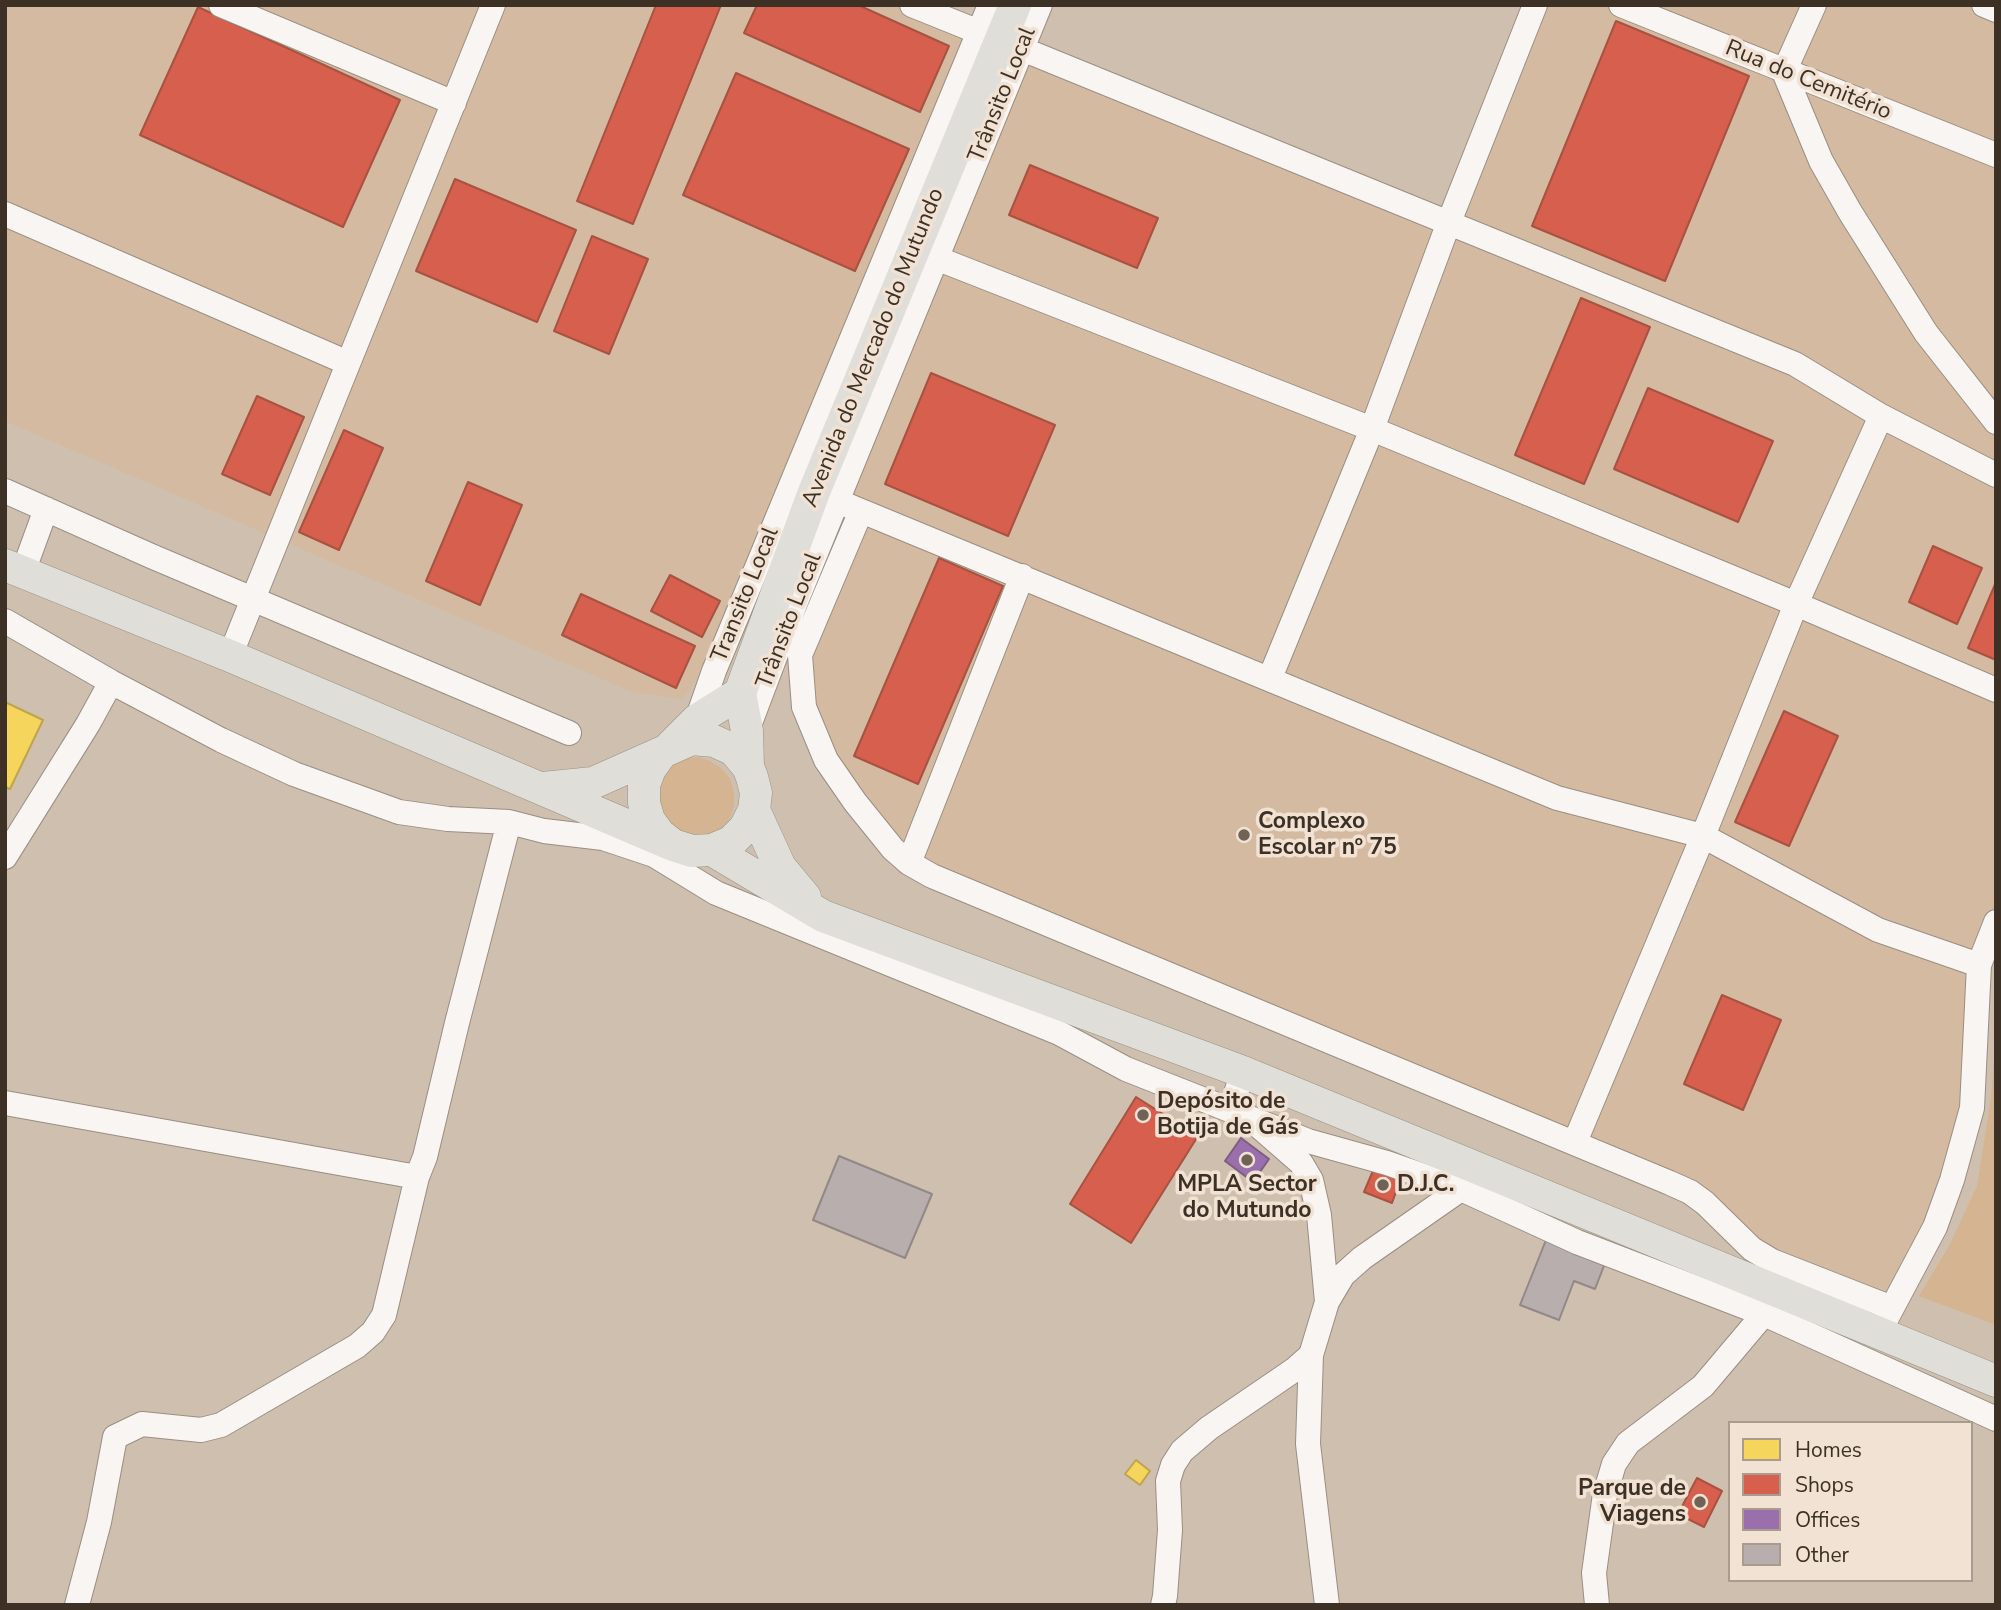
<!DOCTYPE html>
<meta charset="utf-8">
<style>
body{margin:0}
#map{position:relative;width:2001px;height:1610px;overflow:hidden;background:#cfbfaf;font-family:"Nunito Sans",sans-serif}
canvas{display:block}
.frame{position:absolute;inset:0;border:7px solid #3d3126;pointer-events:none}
.legend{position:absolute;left:1728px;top:1421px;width:245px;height:161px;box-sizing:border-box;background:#f1e2d3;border:2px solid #a99b8e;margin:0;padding:9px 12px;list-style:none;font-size:21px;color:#3d3126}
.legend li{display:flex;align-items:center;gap:14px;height:35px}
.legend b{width:35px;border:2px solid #a99b8e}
</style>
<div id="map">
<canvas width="2001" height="1610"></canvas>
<div class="frame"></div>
<ul class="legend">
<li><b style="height:19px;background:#f6d55c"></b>Homes</li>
<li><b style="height:19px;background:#d6604d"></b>Shops</li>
<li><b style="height:19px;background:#9970ab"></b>Offices</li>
<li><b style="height:19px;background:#b8aead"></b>Other</li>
</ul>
</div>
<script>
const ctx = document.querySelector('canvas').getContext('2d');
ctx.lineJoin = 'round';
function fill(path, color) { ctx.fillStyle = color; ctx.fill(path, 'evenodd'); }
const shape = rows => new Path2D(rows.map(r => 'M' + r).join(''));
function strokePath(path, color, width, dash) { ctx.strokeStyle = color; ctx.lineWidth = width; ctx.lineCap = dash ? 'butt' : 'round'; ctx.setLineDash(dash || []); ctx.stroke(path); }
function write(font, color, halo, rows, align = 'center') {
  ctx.font = font + ' "Nunito Sans",sans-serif'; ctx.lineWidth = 7; ctx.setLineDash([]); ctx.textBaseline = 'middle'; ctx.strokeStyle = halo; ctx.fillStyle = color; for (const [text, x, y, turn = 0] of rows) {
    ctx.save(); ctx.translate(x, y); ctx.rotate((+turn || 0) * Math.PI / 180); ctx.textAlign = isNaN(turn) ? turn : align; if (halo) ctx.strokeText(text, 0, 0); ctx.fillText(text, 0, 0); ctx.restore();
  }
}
const built = shape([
 [5,5,912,5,979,32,706,667,682,700,630,691,5,421],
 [1535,5,1984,5,1996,10,1996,922,1972,1108,1892,1308,1772,1261,1705,1203,932,876,826,760,800,655,861,511,837,501,1022,49,1449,222]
]);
const green = shape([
 [698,757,710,761,721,768,730,779,734,792,734,806,729,820,719,830,707,837,693,839,658,819,656,782,673,763,685,758],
 [1996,1035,1996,1325,1919,1296,1949,1246,1977,1186,1991,1098]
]);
const homes = shape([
 [5,702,43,720,10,789,5,787,5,702],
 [1136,1460,1150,1471,1140,1485,1125,1474,1136,1460]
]);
const shops = shape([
 [656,5,721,5,633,224,577,201,656,5],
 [757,5,858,5,949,46,920,112,744,33,757,5],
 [198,7,400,100,343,227,140,135,198,7],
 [1616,21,1749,76,1665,281,1532,226,1616,21],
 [736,73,909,149,855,271,683,195,736,73],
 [1030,165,1158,218,1137,268,1009,215,1030,165],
 [455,179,576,230,537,322,416,271,455,179],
 [592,236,648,259,609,354,554,331,592,236],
 [1581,298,1650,327,1584,484,1515,455,1581,298],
 [931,373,1055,425,1008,536,885,484,931,373],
 [1648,388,1773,441,1738,522,1614,469,1648,388],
 [257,396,304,417,270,495,222,474,257,396],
 [344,430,383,448,339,550,299,532,344,430],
 [468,482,522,505,480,605,426,581,468,482],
 [1933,546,1982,568,1957,624,1909,602,1933,546],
 [939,558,1003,586,918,784,854,756,939,558],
 [670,575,720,601,702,637,651,611,670,575],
 [1996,582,1996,660,1968,648,1996,582],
 [581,594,695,646,676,688,562,635,581,594],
 [1784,711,1838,736,1789,846,1735,822,1784,711],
 [1722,995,1781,1020,1743,1110,1684,1084,1722,995],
 [1136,1097,1198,1136,1131,1243,1070,1204,1136,1097],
 [1375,1166,1401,1178,1392,1203,1364,1192,1375,1166],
 [1697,1478,1722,1491,1704,1527,1678,1514,1697,1478]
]);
const offices = shape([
 [1241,1138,1269,1159,1253,1182,1225,1161,1241,1138]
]);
const building = shape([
 [839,1156,932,1194,905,1258,813,1220,839,1156],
 [1548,1235,1607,1258,1595,1289,1574,1281,1559,1320,1520,1305,1548,1235]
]);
const minor = shape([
 [221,5,454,103],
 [912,5,979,32],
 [1621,5,1996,155],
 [1814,5,1784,72,1821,161,1850,212,1926,333,1996,422],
 [1984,5,1996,10],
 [1022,49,1795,364,1881,416,1996,475],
 [5,214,348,363],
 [936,258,1372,429,1796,604,1996,690],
 [5,491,151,556,569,733],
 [837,501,1557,798,1703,836,1878,930,1979,965],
 [861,511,800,655,804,707,826,760,855,802,893,849,909,863,932,876,1670,1183,1690,1192,1705,1203,1752,1249,1772,1261,1892,1308],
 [23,572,46,509],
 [5,621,111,682,221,740,294,774,399,812,448,819,509,822,544,831,603,838,654,855,716,893,1059,1033,1126,1069,1308,1141,1387,1163,1461,1189,1577,1242,1764,1314,1996,1419],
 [230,656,493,5],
 [1270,678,1372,429,1449,222,1535,5],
 [697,720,714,671,990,5],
 [747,731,795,604,1040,5],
 [5,857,88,724,111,682],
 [909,863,1022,576],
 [1243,1072,1236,1093,1239,1109,1301,1163,1311,1180,1319,1215,1327,1302],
 [5,1103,417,1177],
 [1575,1142,1703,836,1796,604,1881,416],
 [1884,1323,1935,1227,1952,1180,1972,1108,1979,965,1996,922],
 [77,1605,99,1522,115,1437,142,1424,201,1430,221,1425,357,1346,373,1332,384,1315,417,1177,425,1157,457,1023,509,822],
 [1163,1605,1165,1596,1170,1530,1168,1481,1173,1465,1182,1451,1209,1428,1294,1370,1311,1355],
 [1327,1605,1308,1444,1311,1355,1327,1302,1343,1275,1362,1258,1461,1189,1469,1180],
 [1597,1605,1594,1573,1605,1494,1614,1464,1628,1443,1703,1386,1774,1302]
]);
const major = shape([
 [5,565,230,656,673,845],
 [671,746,697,720,740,693],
 [748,767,747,731,740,693,814,492,1015,5],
 [543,788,593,783,692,739,714,741,734,750,748,767,752,777,756,793,754,810,745,828,731,842,712,850,692,851,673,845,659,834,649,820,644,803,644,785,650,769,660,755],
 [754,810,780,867,805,897],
 [712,850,823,916,1243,1072,1996,1381]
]);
const markers = [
 [1244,835,7,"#706356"],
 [1143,1115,7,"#706356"],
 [1247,1160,7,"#706356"],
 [1383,1185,7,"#706356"],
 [1700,1502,7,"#706356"]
];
const streetNames = [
 ["Rua do Cemitério",1808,81,22],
 ["Trânsito Local",1003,95,-68],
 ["Avenida do Mercado do Mutundo",874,348,-68],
 ["Transito Local",746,595,-68],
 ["Trânsito Local",790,621,-69]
];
const poiNames = [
 ["Complexo",1258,822],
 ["Escolar nº 75",1258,848],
 ["Depósito de",1157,1102],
 ["Botija de Gás",1157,1128],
 ["MPLA Sector",1247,1185,"center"],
 ["do Mutundo",1247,1211,"center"],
 ["D.J.C.",1397,1185],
 ["Parque de",1686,1489,"right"],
 ["Viagens",1686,1515,"right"]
];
fill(built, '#d4baa0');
fill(green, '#d5b492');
fill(homes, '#f6d55c');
strokePath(homes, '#bea44c', 2);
fill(shops, '#d6604d');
strokePath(shops, '#a85241', 2);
fill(offices, '#9970ab');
strokePath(offices, '#7d5d83', 2);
fill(building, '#b8aead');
strokePath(building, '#928886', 2);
strokePath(minor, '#9a8e82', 26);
strokePath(major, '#979281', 33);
strokePath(minor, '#f8f5f3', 24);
strokePath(major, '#dfded8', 32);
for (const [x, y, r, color] of markers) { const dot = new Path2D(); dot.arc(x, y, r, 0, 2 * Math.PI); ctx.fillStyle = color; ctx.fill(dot); strokePath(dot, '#f1e2d3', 2.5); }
write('23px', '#3d3126', '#f1e2d3', streetNames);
write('bold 23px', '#3d3126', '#f1e2d3', poiNames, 'left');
</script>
